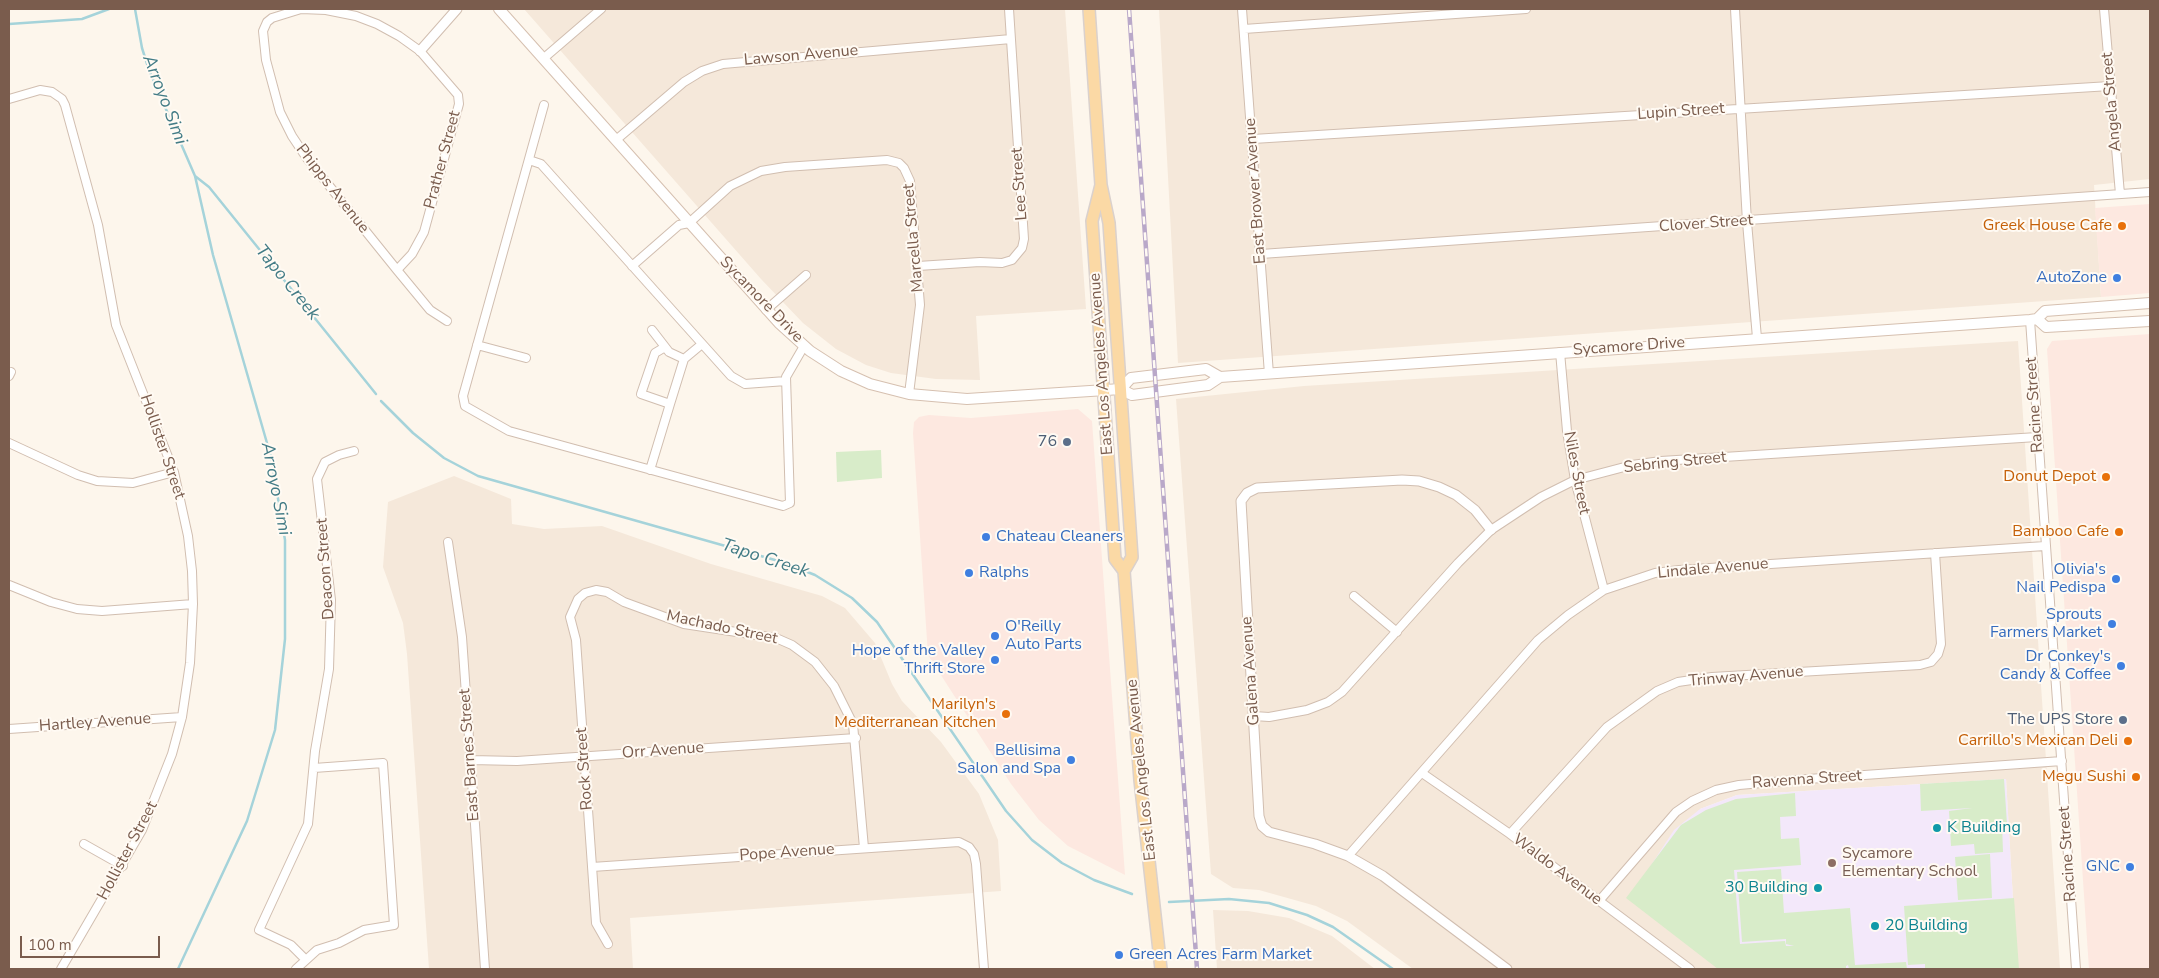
<!DOCTYPE html>
<style>
body{margin:0}
#map{position:relative;width:2159px;height:978px;overflow:hidden;background:#fdf6ec;font-family:"Nunito Sans",sans-serif}
canvas{display:block}
.frame{position:absolute;inset:0;border:10px solid #7a5c4d;pointer-events:none}
.scale{position:absolute;left:20px;top:936px;width:140px;height:22px;box-sizing:border-box;border:2px solid #7a5c4d;border-top:0;padding-left:6px;font-size:15px;line-height:18px;white-space:nowrap;color:#7a5c4d;-webkit-text-stroke:4px #fffaf3;paint-order:stroke}
</style>
<div id="map">
<canvas width="2159" height="978"></canvas>
<div class="frame"></div>
<div class="scale">100 m</div>
</div>
<script>
const ctx = document.querySelector('canvas').getContext('2d');
ctx.lineJoin = 'round';
function fill(path, color) { ctx.fillStyle = color; ctx.fill(path, 'evenodd'); }
const shape = rows => new Path2D(rows.map(r => 'M' + r).join(''));
function strokePath(path, color, width, dash) { ctx.strokeStyle = color; ctx.lineWidth = width; ctx.lineCap = dash ? 'butt' : 'round'; ctx.setLineDash(dash || []); ctx.stroke(path); }
function write(font, color, halo, rows, align = 'center') {
  ctx.font = font + ' "Nunito Sans",sans-serif'; ctx.lineWidth = 4; ctx.setLineDash([]); ctx.textBaseline = 'middle'; ctx.strokeStyle = halo; ctx.fillStyle = color; for (const [text, x, y, turn = 0] of rows) {
    ctx.save(); ctx.translate(x, y); ctx.rotate((+turn || 0) * Math.PI / 180); ctx.textAlign = isNaN(turn) ? turn : align; if (halo) ctx.strokeText(text, 0, 0); ctx.fillText(text, 0, 0); ctx.restore();
  }
}
const residential = shape([
 [524,9,1065,9,1086,309,976,316,980,380,936,379,891,373,866,365,836,349,803,323,761,279],
 [1159,9,2150,9,2150,179,2094,185,2101,297,1178,363],
 [2018,341,2060,969,2017,969,2006,779,1737,795,1700,809,1726,969,1413,969,1347,921,1316,906,1259,890,1233,888,1211,874,1176,399,1304,386],
 [454,476,511,499,512,524,544,529,602,526,711,564,822,596,845,608,875,643,892,684,902,701,941,742,979,794,998,840,1001,891,630,918,633,969,429,969,407,654,403,623,383,567,388,502],
 [1213,910,1248,911,1289,918,1332,936,1375,969,1217,969]
]);
const commercial = shape([
 [2150,204,2150,293,2101,297,2095,208],
 [2150,334,2150,969,2089,969,2047,349,2052,341],
 [1078,409,1092,421,1125,875,1068,846,1039,820,1011,784,928,655,913,433,914,422,919,417,929,415,971,418]
]);
const education = shape([
 [2006,779,2017,969,1726,969,1631,896,1674,830,1700,809,1737,795]
]);
const green = shape([
 [881,450,882,478,837,482,836,452],
 [2004,779,2007,824,2002,824,2003,852,1975,854,1974,844,1951,846,1949,811,1972,808,1921,811,1920,784],
 [1795,793,1796,816,1780,817,1781,839,1799,838,1801,865,1734,870,1740,944,1785,941,1786,946,1794,946,1786,944,1786,939,1742,942,1737,872,1781,869,1784,913,1850,908,1855,965,1906,962,1907,969,1849,969,1848,965,1846,966,1846,969,1718,969,1626,898,1681,825,1706,810,1736,799],
 [1990,854,1992,898,1958,900,1955,857],
 [2014,898,2019,969,1925,969,1925,964,1908,965,1904,906]
]);
const stream = shape([
 [135,9,142,48,149,70,195,176,213,255,271,457,285,540,285,639,275,730,247,821,178,969],
 [9,24,82,19,109,9],
 [195,176,209,187,376,394],
 [381,401,413,433,444,458,478,476,782,562,815,575,852,598,877,622,1006,811,1032,840,1062,863,1094,880,1132,894],
 [1169,902,1229,899,1269,903,1307,915,1333,927,1393,969]
]);
const minor = shape([
 [1242,9,1269,374],
 [1735,9,1747,222,1757,338],
 [2104,9,2120,194],
 [1244,29,1526,9],
 [544,58,601,9],
 [9,99,40,90,52,92,62,99,65,105,98,225,116,325,174,472,188,536,192,571,193,604,190,663,182,717,172,754,142,830,61,969],
 [544,105,463,396,465,406,509,431,783,506,790,503,786,377,804,346],
 [1253,139,2110,86],
 [616,140,684,82,702,71,723,64,1011,39],
 [529,160,541,164,731,376,745,384,786,381],
 [1261,254,2150,192],
 [632,266,679,225,689,223,730,186,761,171,785,167,887,160,899,163,904,168,910,181,920,305,909,394],
 [918,266,980,262,1002,263,1012,260,1022,248,1024,239,1009,9],
 [397,270,412,254,424,232,459,104,458,95,420,51,399,36,377,24,356,16,326,10,301,9,272,18,267,22,263,31,266,60,280,112,292,136,306,157,397,270,430,310,447,321],
 [766,310,806,275],
 [2030,320,2076,969],
 [652,330,669,352,684,359,702,344],
 [477,345,526,358],
 [665,347,655,353,641,394,670,404,684,359],
 [1560,352,1567,431,1575,480,1604,590],
 [9,376,11,372],
 [9,443,78,475,97,481,133,483,174,472],
 [650,470,670,404],
 [448,542,462,637,485,969],
 [9,585,51,602,77,609,102,611,193,604],
 [1354,596,1397,632],
 [1254,716,1269,717,1307,710,1328,702,1342,692,1458,563,1491,530,1541,497,1575,480,1632,465,1661,461,2037,437],
 [9,729,182,717],
 [471,760,517,761,856,738],
 [1422,773,1510,834,1690,969],
 [1510,834,1607,727,1657,691,1678,682,1712,677,1920,665,1931,662,1938,654,1941,644,1935,553],
 [84,844,123,866],
 [1348,856,1538,640,1568,615,1604,590,1655,573,1679,570,2045,546],
 [592,867,959,842,969,847,974,854,976,864,984,969],
 [1599,901,1676,812,1692,801,1716,790,1739,785,1808,779,2062,761],
 [608,944,596,923,576,640,570,617,578,599,585,593,596,590,607,592,624,602,684,624,776,638,792,645,815,662,834,686,853,724,864,848],
 [305,959,291,945,259,930,308,824,315,751,329,669,331,600,317,479,325,462,339,455,354,451],
 [296,969,317,950,339,943,364,930,394,925,383,763,314,768]
]);
const tertiary = shape([
 [420,51,457,9],
 [1491,530,1475,510,1456,495,1439,487,1419,481,1402,480,1257,488,1247,493,1241,501,1259,816,1262,826,1269,832,1315,844,1348,856,1383,876,1507,969]
]);
const secondary = shape([
 [499,9,779,323,810,351,841,371,870,384,909,394,967,399,1121,389,1132,395,1208,385,1220,377,2030,320,2037,319,2045,311,2150,303],
 [2037,319,2046,327,2150,321],
 [1121,389,1131,378,1206,369,1220,377]
]);
const primary = shape([
 [1089,9,1101,185,1109,223,1132,557,1124,571],
 [1101,185,1092,221,1115,559,1124,571,1140,780,1161,969]
]);
const rail = shape([
 [1129,9,1197,969]
]);
const markers = [
 [2122,226,5,"#e8710a"],
 [2117,278,5,"#3f7fe0"],
 [1067,442,5,"#5c6f8a"],
 [2106,477,5,"#e8710a"],
 [2119,532,5,"#e8710a"],
 [986,537,5,"#3f7fe0"],
 [969,573,5,"#3f7fe0"],
 [2116,579,5,"#3f7fe0"],
 [2112,624,5,"#3f7fe0"],
 [995,636,5,"#3f7fe0"],
 [995,660,5,"#3f7fe0"],
 [2121,666,5,"#3f7fe0"],
 [1006,714,5,"#e8710a"],
 [2123,720,5,"#5c6f8a"],
 [2128,741,5,"#e8710a"],
 [1071,760,5,"#3f7fe0"],
 [2136,777,5,"#e8710a"],
 [1937,828,5,"#0f9aa8"],
 [1832,863,5,"#8d6e63"],
 [2130,867,5,"#3f7fe0"],
 [1818,888,5,"#0f9aa8"],
 [1875,926,5,"#0f9aa8"],
 [1119,955,5,"#3f7fe0"]
];
const streetNames = [
 ["Lawson Avenue",801,56,-5],
 ["Angela Street",2112,102,-95],
 ["Lupin Street",1681,112,-4],
 ["Prather Street",443,160,-75],
 ["Lee Street",1020,184,-94],
 ["Phipps Avenue",332,189,52],
 ["East Brower Avenue",1256,191,-94],
 ["Clover Street",1706,224,-4],
 ["Marcella Street",914,238,-95],
 ["Sycamore Drive",761,300,46],
 ["Sycamore Drive",1629,347,-4],
 ["East Los Angeles Avenue",1102,364,-94],
 ["Racine Street",2035,405,-94],
 ["Hollister Street",162,447,71],
 ["Sebring Street",1675,463,-6],
 ["Niles Street",1576,473,79],
 ["Deacon Street",326,569,-94],
 ["Lindale Avenue",1713,569,-5],
 ["Machado Street",722,628,12],
 ["Galena Avenue",1251,671,-94],
 ["Trinway Avenue",1746,677,-5],
 ["Hartley Avenue",95,723,-4],
 ["Orr Avenue",663,751,-4],
 ["East Barnes Street",470,755,-94],
 ["Rock Street",585,769,-94],
 ["East Los Angeles Avenue",1142,770,-96],
 ["Ravenna Street",1807,780,-4],
 ["Hollister Street",128,851,-62],
 ["Pope Avenue",787,853,-4],
 ["Racine Street",2068,854,-94],
 ["Waldo Avenue",1557,870,37]
];
const foodNames = [
 ["Greek House Cafe",2112,226],
 ["Donut Depot",2096,477],
 ["Bamboo Cafe",2109,532],
 ["Marilyn's",996,705],
 ["Mediterranean Kitchen",996,723],
 ["Carrillo's Mexican Deli",2118,741],
 ["Megu Sushi",2126,777]
];
const shopNames = [
 ["AutoZone",2107,278],
 ["Chateau Cleaners",996,537,"left"],
 ["Olivia's",2106,570],
 ["Nail Pedispa",2106,588],
 ["Ralphs",979,573,"left"],
 ["Sprouts",2102,615],
 ["Farmers Market",2102,633],
 ["O'Reilly",1005,627,"left"],
 ["Auto Parts",1005,645,"left"],
 ["Hope of the Valley",985,651],
 ["Thrift Store",985,669],
 ["Dr Conkey's",2111,657],
 ["Candy & Coffee",2111,675],
 ["Bellisima",1061,751],
 ["Salon and Spa",1061,769],
 ["GNC",2120,867],
 ["Green Acres Farm Market",1129,955,"left"]
];
const serviceNames = [
 ["76",1057,442],
 ["The UPS Store",2113,720]
];
const cultureNames = [
 ["K Building",1947,828],
 ["30 Building",1808,888,"right"],
 ["20 Building",1885,926]
];
const educationNames = [
 ["Sycamore",1842,854],
 ["Elementary School",1842,872]
];
const waterNames = [
 ["Arroyo Simi",164,100,69],
 ["Tapo Creek",287,283,51],
 ["Arroyo Simi",275,489,79],
 ["Tapo Creek",765,559,18]
];
fill(residential, '#f5e8da');
fill(commercial, '#fde8e0');
fill(education, '#f3e8fa');
fill(green, '#d8ecc9');
strokePath(stream, '#a5d3da', 2.5);
strokePath(minor, '#d1beb0', 10);
strokePath(tertiary, '#d1beb0', 11);
strokePath(secondary, '#d6c0b0', 12);
strokePath(primary, '#dad1cd', 14);
strokePath(minor, '#fff', 8);
strokePath(tertiary, '#fff', 9);
strokePath(secondary, '#fff', 10);
strokePath(primary, '#fbd9a5', 11);
strokePath(rail, '#b9a8c9', 4.5);
strokePath(rail, '#fffaf3', 2.5, [8]);
for (const [x, y, r, color] of markers) { const dot = new Path2D(); dot.arc(x, y, r, 0, 2 * Math.PI); ctx.fillStyle = color; ctx.fill(dot); strokePath(dot, '#fffaf3', 2); }
write('16px', '#7a5c4d', '#fffaf3', streetNames);
write('16px', '#c56008', '#fffaf3', foodNames, 'right');
write('16px', '#366cbe', '#fffaf3', shopNames, 'right');
write('16px', '#4e5e75', '#fffaf3', serviceNames, 'right');
write('16px', '#0d838f', '#fffaf3', cultureNames, 'left');
write('16px', '#785e54', '#fffaf3', educationNames, 'left');
write('italic 18px', '#437c86', '#fffaf3', waterNames);
</script>
